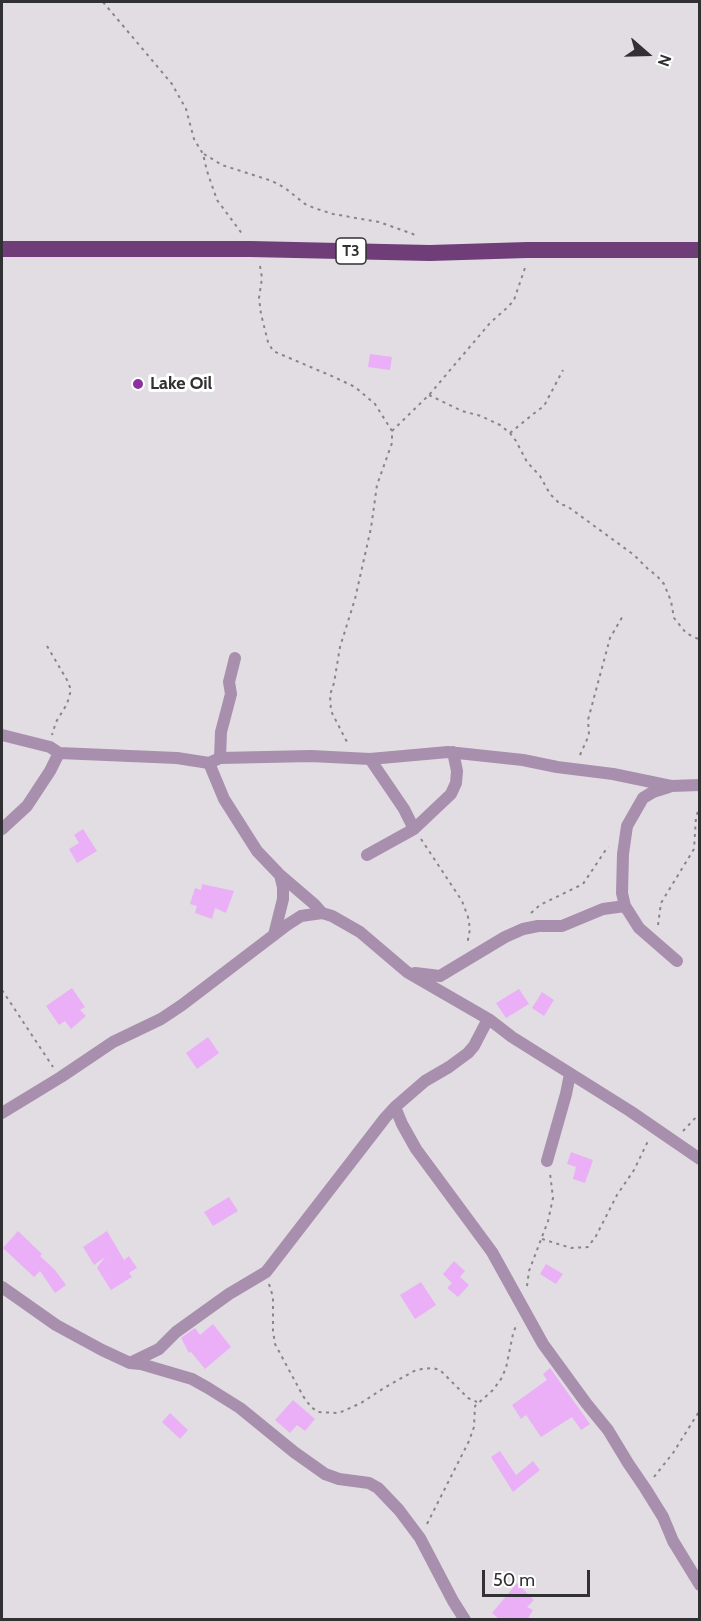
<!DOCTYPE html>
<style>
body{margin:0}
#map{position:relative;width:701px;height:1621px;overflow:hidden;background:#e2dde3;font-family:Cabin,sans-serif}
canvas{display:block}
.frame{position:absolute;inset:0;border:3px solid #313032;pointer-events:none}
.north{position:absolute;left:617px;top:24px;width:60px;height:60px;-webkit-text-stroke:4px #fff;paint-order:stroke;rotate:110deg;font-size:16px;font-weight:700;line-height:24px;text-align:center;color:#313032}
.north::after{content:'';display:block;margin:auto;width:21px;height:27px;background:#313032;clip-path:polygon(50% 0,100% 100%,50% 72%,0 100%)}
.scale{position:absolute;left:482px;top:1570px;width:108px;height:27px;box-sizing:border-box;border:3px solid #313032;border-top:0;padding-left:8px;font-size:18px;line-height:21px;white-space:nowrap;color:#313032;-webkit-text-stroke:4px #fff;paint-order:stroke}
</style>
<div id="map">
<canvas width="701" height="1621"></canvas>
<div class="frame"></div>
<div class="north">N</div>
<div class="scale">50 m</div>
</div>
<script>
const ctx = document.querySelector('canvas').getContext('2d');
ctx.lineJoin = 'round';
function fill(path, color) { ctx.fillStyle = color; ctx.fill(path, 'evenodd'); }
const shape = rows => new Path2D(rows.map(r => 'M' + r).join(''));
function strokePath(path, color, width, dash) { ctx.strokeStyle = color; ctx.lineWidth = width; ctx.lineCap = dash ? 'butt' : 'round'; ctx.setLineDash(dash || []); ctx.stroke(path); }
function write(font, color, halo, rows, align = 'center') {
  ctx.font = font + ' Cabin,sans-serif'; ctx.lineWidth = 6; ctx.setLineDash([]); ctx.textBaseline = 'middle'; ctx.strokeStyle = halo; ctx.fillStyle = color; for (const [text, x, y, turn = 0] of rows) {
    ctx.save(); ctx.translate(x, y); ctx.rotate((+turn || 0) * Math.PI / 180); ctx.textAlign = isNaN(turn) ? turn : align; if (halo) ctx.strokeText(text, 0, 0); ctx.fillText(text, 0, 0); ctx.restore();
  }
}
const building = shape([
 [370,354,392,357,390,370,368,367],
 [83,829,97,851,77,863,69,849,79,843,74,835],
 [202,884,234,891,226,913,215,908,212,919,195,913,197,906,190,904,195,888,201,890],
 [72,988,85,1007,80,1010,86,1016,71,1029,65,1021,59,1025,46,1006],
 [519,989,529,1004,506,1018,496,1003],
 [542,992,554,1000,544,1016,532,1008],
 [208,1037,219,1053,197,1069,186,1053],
 [571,1152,593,1160,585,1183,573,1179,576,1167,567,1164],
 [229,1197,238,1211,213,1226,204,1212],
 [18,1231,42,1254,40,1256,55,1270,66,1285,55,1293,40,1271,34,1277,3,1248],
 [107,1231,124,1260,129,1256,137,1268,129,1273,132,1277,111,1290,97,1268,105,1257,94,1265,83,1247],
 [454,1261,465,1271,460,1277,469,1285,458,1297,447,1288,452,1283,443,1274],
 [546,1264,563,1274,556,1284,540,1274],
 [421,1282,436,1305,415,1319,400,1295],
 [213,1324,231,1347,205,1369,191,1352,189,1353,181,1338,195,1328,200,1335],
 [550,1368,590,1424,581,1430,572,1417,541,1437,526,1415,521,1419,512,1405,547,1380,543,1374],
 [293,1400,315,1419,305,1431,297,1425,290,1433,275,1420],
 [170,1413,188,1430,180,1439,162,1422],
 [500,1451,516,1475,533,1461,540,1470,513,1492,491,1457],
 [517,1583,534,1600,527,1607,533,1610,527,1620,500,1620,492,1613]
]);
const path = shape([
 [103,2,172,84,186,109,194,139,203,154,207,171,217,200,243,235],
 [204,154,222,165,272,181,285,188,305,204,314,208,333,214,379,222,413,234,416,237],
 [260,266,262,278,259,298,261,314,268,342,273,351,334,377,355,387,375,404,392,431,392,443,377,485,371,528,355,599,340,647,334,683,330,695,331,711,348,744],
 [429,395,462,411,481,416,500,425,510,433,516,441,527,462,540,476,550,494,560,504,567,506,634,555,648,569,657,576,664,584,671,601,674,618,686,633,700,640],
 [392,431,429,395,490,323,508,307,514,300,526,265],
 [510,433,537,411,544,406,563,370],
 [47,646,67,680,71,690,67,704,56,722,52,735],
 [580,755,589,735,588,720,610,638,624,614],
 [421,839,462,901,468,917,470,929,467,945],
 [531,913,540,905,583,884,605,851,609,847],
 [658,925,661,903,694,849,696,817,700,806],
 [2,990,53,1067],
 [683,1131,700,1113],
 [542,1239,571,1248,588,1247,596,1236,617,1195,634,1170,649,1139],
 [269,1284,273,1297,273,1331,275,1344,303,1396,311,1407,318,1412,339,1413,361,1403,384,1388,414,1371,422,1369,433,1368,440,1370,468,1398,477,1402],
 [527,1286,529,1271,548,1221,553,1198,550,1173],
 [654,1477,673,1453,700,1410],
 [427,1524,469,1441,474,1427,475,1406,493,1390,501,1379,506,1368,513,1334,517,1323]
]);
const minor = shape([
 [2,735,50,747,59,753,177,758,209,763,220,758,311,756,370,759,448,752,523,760,557,767,613,774,671,786,700,785],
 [220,758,221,732,231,694,229,682,235,658],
 [370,759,404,809,414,829],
 [209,763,224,799,257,851,279,874,314,904,322,913,332,916,360,932,407,972,490,1020,512,1037,630,1111,700,1159],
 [669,787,653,792,643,798,627,826,623,854,622,893,625,906,639,928,677,961],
 [2,829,27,806,50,771,59,753],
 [367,855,414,829,451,794,456,783,457,771,453,752],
 [274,935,283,899,283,887,280,875],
 [415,973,440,976,505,937,523,929,538,926,562,926,603,909,625,906],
 [395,1107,402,1124,416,1149,492,1252,543,1344,586,1403,608,1430,628,1463,645,1488,663,1517,673,1541,700,1585],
 [2,1113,61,1077,113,1042,161,1019,182,1005,287,925,301,916,322,913],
 [547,1161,566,1094,570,1074],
 [2,1287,56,1325,102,1350,130,1363,141,1364,192,1379,208,1388,240,1408,294,1452,325,1474,339,1479,369,1483,378,1488,399,1510,420,1538,453,1601,465,1620],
 [130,1363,159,1349,176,1332,229,1294,266,1272,385,1118,395,1107,425,1081,449,1067,468,1053,474,1046,488,1019]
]);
const trunk = shape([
 [2,249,250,249,430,253,527,250,700,250]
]);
const markers = [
 [138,384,6,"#8b329e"]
];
const shields = [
 [351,251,30]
];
const shieldNames = [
 ["T3",351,251]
];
const poiNames = [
 ["Lake Oil",150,384]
];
fill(building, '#ebaff7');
strokePath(path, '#888589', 2, [3, 4.5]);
strokePath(minor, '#a88fad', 12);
strokePath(trunk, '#6f3e79', 16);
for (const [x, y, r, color] of markers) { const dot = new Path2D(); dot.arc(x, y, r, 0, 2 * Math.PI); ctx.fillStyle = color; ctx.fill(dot); strokePath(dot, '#fff', 2); }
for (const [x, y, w] of shields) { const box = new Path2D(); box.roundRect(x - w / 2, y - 13, w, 26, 4.5); ctx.fillStyle = '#fff'; ctx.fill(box); strokePath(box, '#313032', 1.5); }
write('bold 16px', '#313032', null, shieldNames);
write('bold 18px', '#313032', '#fff', poiNames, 'left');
</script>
